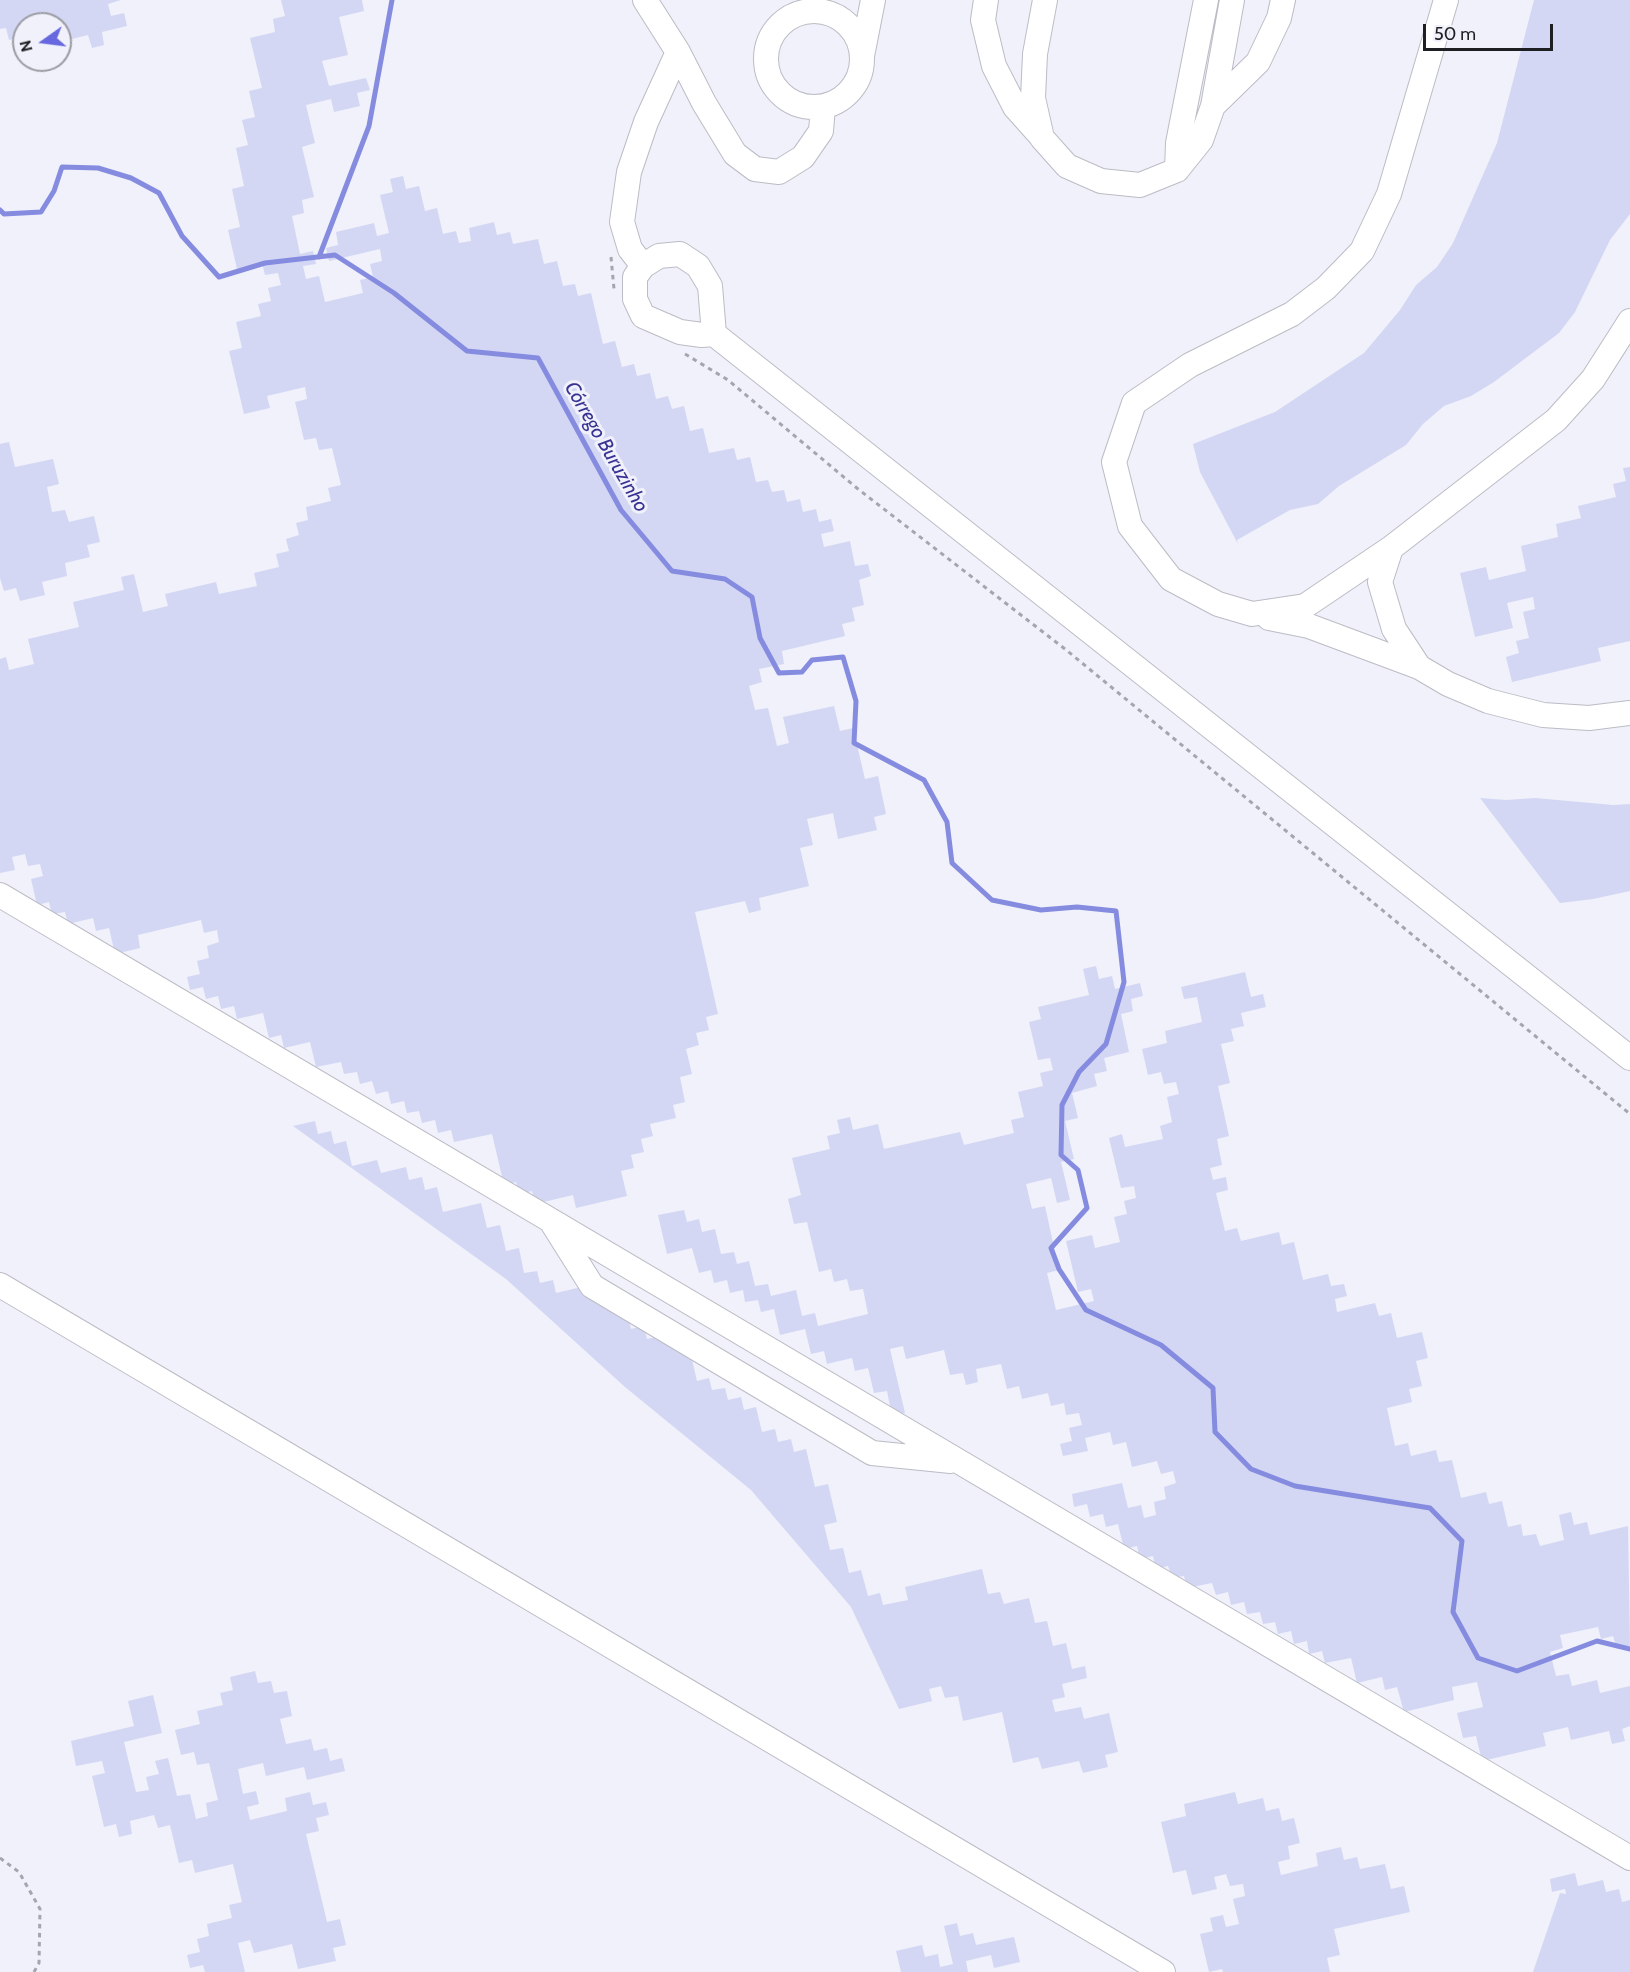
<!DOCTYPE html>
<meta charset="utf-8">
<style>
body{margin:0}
#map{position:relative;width:1630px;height:1972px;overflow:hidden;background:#f0f1fa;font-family:Cabin,sans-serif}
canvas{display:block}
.north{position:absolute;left:12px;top:12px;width:60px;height:60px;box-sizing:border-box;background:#f0f1fa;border:2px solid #9c9da4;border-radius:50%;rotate:256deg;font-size:16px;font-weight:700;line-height:24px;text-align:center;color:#1e1f22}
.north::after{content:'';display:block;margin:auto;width:21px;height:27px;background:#6767e0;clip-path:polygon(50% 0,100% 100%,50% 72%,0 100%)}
.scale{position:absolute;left:1423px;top:24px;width:130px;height:27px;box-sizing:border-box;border:3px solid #1e1f22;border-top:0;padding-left:8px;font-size:18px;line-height:21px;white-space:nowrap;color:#1e1f22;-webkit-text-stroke:4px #f0f1fa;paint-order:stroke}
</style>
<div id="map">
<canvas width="1630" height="1972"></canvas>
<div class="north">N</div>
<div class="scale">50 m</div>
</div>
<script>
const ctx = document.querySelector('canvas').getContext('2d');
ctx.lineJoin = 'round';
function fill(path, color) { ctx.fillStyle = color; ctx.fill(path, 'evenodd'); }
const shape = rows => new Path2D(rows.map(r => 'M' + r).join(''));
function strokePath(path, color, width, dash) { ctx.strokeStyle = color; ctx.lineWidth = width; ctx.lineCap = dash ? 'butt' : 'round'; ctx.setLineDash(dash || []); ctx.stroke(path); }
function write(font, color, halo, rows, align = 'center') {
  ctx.font = font + ' Cabin,sans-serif'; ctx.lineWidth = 6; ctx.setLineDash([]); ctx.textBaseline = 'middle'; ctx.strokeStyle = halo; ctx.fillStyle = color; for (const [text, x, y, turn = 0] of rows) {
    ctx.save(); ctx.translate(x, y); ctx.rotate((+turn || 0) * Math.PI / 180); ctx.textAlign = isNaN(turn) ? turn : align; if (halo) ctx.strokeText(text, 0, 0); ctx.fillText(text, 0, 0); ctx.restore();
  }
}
const green = shape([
 [0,0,121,0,108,4,111,16,124,13,127,26,102,32,104,45,92,48,88,35,60,42,60,24,24,24,24,37,9,40,6,28,0,29],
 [281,0,362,0,364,11,339,17,348,55,322,61,329,86,366,78,370,90,357,93,360,106,334,112,331,99,306,105,315,143,302,147,314,197,302,200,304,213,292,216,300,254,313,251,316,264,303,266,306,279,319,276,325,302,363,293,360,280,373,277,370,264,382,261,380,249,329,261,326,248,338,245,336,232,374,223,377,236,389,233,380,195,393,192,390,179,403,176,406,189,419,186,425,211,437,208,443,234,456,231,459,243,471,241,469,228,494,222,497,235,510,232,513,244,538,239,544,264,557,261,563,286,575,284,578,296,591,293,603,344,615,341,622,367,634,364,637,376,650,373,656,399,668,396,672,409,684,406,690,431,703,428,709,453,734,448,737,460,750,457,756,482,768,480,772,492,784,490,787,502,800,499,803,512,816,509,819,522,831,519,834,531,821,534,824,547,850,541,855,566,868,564,871,576,859,580,864,605,852,608,855,621,842,624,845,636,782,651,784,664,759,669,762,682,749,686,755,710,768,708,777,746,789,743,783,717,834,706,840,731,853,728,865,779,878,776,886,814,874,817,877,830,838,839,833,813,807,819,813,845,800,848,809,886,759,898,761,910,749,913,745,901,695,912,718,1014,706,1017,709,1030,696,1033,699,1045,686,1049,692,1074,680,1077,685,1102,673,1105,676,1118,650,1124,653,1136,641,1139,644,1152,631,1155,634,1168,621,1171,627,1196,576,1208,573,1195,535,1204,532,1191,519,1194,516,1182,504,1185,492,1134,454,1142,451,1130,438,1133,435,1120,422,1123,419,1111,407,1113,404,1101,391,1104,388,1091,376,1094,372,1081,360,1084,357,1072,344,1074,341,1062,316,1067,310,1042,284,1048,281,1035,269,1038,263,1013,237,1019,234,1006,221,1009,218,996,206,999,203,987,190,990,187,977,200,974,197,961,209,958,207,946,219,942,217,930,204,933,201,920,138,935,140,948,115,954,109,928,96,931,93,918,68,924,65,912,52,914,49,902,37,905,31,879,43,876,40,864,28,866,25,854,12,857,15,870,0,873,0,659,6,657,9,670,34,664,28,639,79,627,73,602,124,590,121,577,134,574,143,612,168,606,165,594,216,582,219,594,257,586,254,573,279,567,276,554,289,551,286,539,299,535,296,523,308,520,306,507,331,501,328,488,341,485,332,448,319,450,316,438,304,440,295,402,307,399,305,387,267,396,270,408,244,414,229,351,242,348,236,322,261,316,258,304,271,301,268,288,281,285,278,273,265,275,262,263,237,269,228,230,240,227,232,189,244,186,236,148,248,145,242,120,255,117,249,91,262,88,250,38,275,32,273,19,285,16],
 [1534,0,1630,0,1630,214,1610,240,1575,312,1559,333,1494,382,1471,396,1444,406,1423,424,1406,445,1339,486,1318,504,1290,510,1237,540,1238,544,1200,472,1193,444,1275,412,1364,353,1400,310,1416,285,1437,267,1453,243,1497,143],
 [9,442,15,467,53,459,59,484,47,487,52,512,65,510,69,522,94,516,100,542,87,545,90,557,65,563,67,576,42,582,45,595,20,601,16,588,4,591,0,578,0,444],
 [1630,467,1630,641,1598,648,1601,661,1512,682,1506,657,1519,653,1516,641,1529,638,1523,612,1535,609,1533,597,1507,603,1513,628,1475,637,1460,573,1486,567,1489,580,1526,571,1521,546,1558,537,1556,524,1581,518,1578,506,1616,497,1613,484,1626,481,1623,468],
 [1480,798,1506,800,1535,798,1613,805,1630,804,1630,891,1593,899,1560,903],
 [1096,966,1099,979,1112,976,1115,989,1140,983,1143,996,1131,999,1133,1011,1121,1014,1129,1052,1104,1058,1107,1071,1094,1074,1097,1086,1072,1093,1078,1118,1065,1121,1074,1159,1061,1162,1070,1200,1057,1203,1051,1178,1026,1184,1032,1209,1045,1206,1059,1270,1047,1273,1056,1310,1094,1301,1091,1289,1078,1292,1066,1241,1092,1235,1095,1248,1120,1242,1114,1217,1127,1214,1124,1201,1136,1198,1134,1186,1121,1188,1109,1138,1122,1134,1125,1147,1163,1139,1160,1126,1172,1122,1167,1097,1179,1094,1176,1082,1164,1084,1161,1072,1148,1075,1142,1049,1167,1043,1165,1031,1202,1022,1197,997,1184,999,1181,987,1245,972,1251,997,1263,994,1266,1007,1241,1013,1244,1026,1231,1029,1234,1041,1221,1044,1230,1083,1218,1086,1229,1136,1217,1139,1222,1165,1210,1168,1213,1180,1226,1177,1228,1190,1216,1193,1225,1231,1237,1228,1241,1241,1279,1232,1282,1245,1294,1242,1303,1280,1328,1274,1331,1286,1344,1284,1347,1296,1335,1299,1337,1312,1375,1303,1379,1316,1391,1313,1397,1338,1422,1332,1428,1358,1416,1361,1422,1386,1409,1389,1412,1402,1387,1408,1395,1446,1408,1443,1411,1456,1436,1450,1439,1462,1452,1460,1461,1498,1486,1492,1489,1504,1502,1501,1508,1527,1521,1524,1523,1536,1536,1534,1540,1546,1564,1540,1559,1515,1571,1512,1574,1525,1587,1522,1590,1535,1628,1526,1630,1646,1617,1649,1613,1636,1601,1639,1598,1627,1560,1635,1563,1648,1550,1652,1556,1676,1569,1674,1572,1686,1597,1680,1600,1693,1630,1686,1630,1726,1622,1729,1625,1741,1612,1744,1609,1731,1571,1740,1568,1727,1543,1733,1546,1746,1482,1761,1476,1736,1463,1738,1457,1713,1483,1707,1477,1682,1452,1687,1454,1700,1404,1712,1397,1687,1385,1690,1382,1677,1357,1683,1351,1658,1325,1663,1322,1651,1309,1654,1307,1641,1294,1644,1291,1631,1278,1634,1275,1622,1263,1624,1260,1612,1247,1614,1244,1602,1231,1605,1228,1592,1216,1595,1212,1583,1187,1588,1184,1576,1172,1578,1168,1566,1156,1569,1153,1556,1140,1559,1137,1546,1124,1549,1118,1524,1106,1527,1103,1514,1090,1517,1087,1504,1074,1507,1072,1494,1122,1483,1128,1508,1141,1505,1144,1518,1156,1515,1154,1502,1166,1499,1164,1487,1176,1483,1173,1471,1161,1474,1157,1461,1132,1467,1126,1442,1113,1445,1110,1432,1085,1438,1088,1451,1063,1456,1060,1444,1072,1441,1069,1428,1082,1425,1079,1413,1066,1415,1064,1403,1051,1406,1048,1393,1022,1399,1019,1386,1007,1389,1001,1364,976,1369,978,1382,966,1385,963,1373,950,1375,944,1350,906,1359,903,1346,890,1349,905,1413,892,1416,887,1391,874,1393,868,1368,855,1371,852,1358,827,1364,824,1351,811,1354,805,1329,780,1335,774,1309,761,1312,758,1300,745,1302,743,1290,730,1293,727,1280,714,1283,711,1270,699,1273,692,1248,667,1254,658,1215,684,1210,687,1222,699,1219,702,1232,715,1229,721,1254,734,1252,737,1264,749,1261,755,1286,768,1284,771,1296,796,1290,802,1316,815,1313,818,1326,868,1314,863,1289,850,1291,847,1279,834,1282,831,1269,819,1272,807,1222,794,1224,788,1199,801,1195,792,1158,830,1149,827,1136,840,1133,837,1120,850,1117,853,1130,878,1124,884,1149,960,1132,964,1145,1014,1133,1011,1120,1024,1117,1018,1092,1043,1086,1040,1073,1053,1070,1050,1058,1038,1060,1029,1022,1041,1019,1038,1007,1089,995,1083,969],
 [315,1121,318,1134,331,1131,334,1144,346,1141,352,1166,377,1160,381,1173,406,1167,409,1180,422,1177,425,1190,437,1187,443,1212,481,1203,487,1228,500,1225,506,1251,519,1248,524,1273,537,1271,540,1283,553,1280,556,1293,594,1284,625,1304,631,1329,644,1326,647,1339,672,1333,688,1343,697,1381,709,1378,712,1390,725,1388,728,1400,741,1397,744,1410,756,1407,762,1432,775,1429,778,1442,791,1439,794,1452,806,1449,815,1487,828,1484,837,1522,824,1525,830,1550,843,1548,849,1573,861,1570,868,1596,880,1593,883,1605,908,1600,905,1587,982,1569,988,1594,1000,1592,1004,1604,1029,1598,1035,1623,1047,1621,1053,1646,1066,1643,1072,1669,1085,1666,1087,1678,1062,1684,1065,1697,1052,1700,1055,1712,1081,1707,1084,1719,1109,1713,1118,1752,1105,1755,1108,1767,1083,1773,1079,1761,1042,1769,1038,1757,1013,1763,1002,1712,963,1721,958,1696,945,1698,941,1686,929,1689,932,1701,899,1709,851,1607,751,1490,625,1387,506,1279,293,1126],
 [255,1671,258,1683,271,1681,274,1693,287,1691,292,1716,280,1719,286,1744,311,1739,314,1751,327,1748,330,1761,342,1758,345,1771,307,1780,304,1767,266,1776,263,1763,238,1769,243,1794,256,1791,259,1804,247,1807,250,1820,287,1811,285,1798,310,1792,313,1805,326,1802,329,1815,316,1818,319,1831,306,1834,327,1922,340,1919,346,1945,333,1948,336,1961,298,1969,292,1944,254,1953,250,1940,238,1943,245,1972,205,1972,203,1965,190,1968,187,1955,200,1952,197,1939,209,1936,207,1924,232,1918,229,1905,242,1902,233,1864,195,1873,192,1860,179,1863,170,1825,158,1828,154,1815,130,1821,132,1834,119,1837,116,1824,104,1827,92,1776,105,1773,102,1761,76,1766,71,1741,134,1726,128,1701,153,1695,162,1733,124,1742,136,1792,149,1790,146,1777,159,1774,155,1761,168,1758,177,1796,190,1794,196,1819,208,1816,206,1803,218,1800,209,1763,197,1765,194,1752,181,1755,175,1730,200,1724,197,1711,223,1705,220,1693,233,1690,230,1677],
 [1235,1792,1238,1804,1263,1798,1266,1811,1279,1808,1282,1821,1294,1818,1300,1843,1288,1846,1290,1859,1278,1862,1281,1875,1318,1866,1316,1853,1341,1847,1344,1860,1357,1857,1360,1869,1385,1864,1391,1889,1404,1886,1410,1912,1334,1929,1340,1955,1327,1958,1330,1972,1223,1972,1222,1969,1209,1972,1200,1934,1213,1931,1210,1918,1223,1915,1226,1927,1239,1924,1233,1899,1245,1896,1243,1884,1230,1886,1226,1874,1214,1877,1217,1889,1192,1895,1186,1870,1173,1873,1161,1822,1186,1816,1184,1804],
 [1575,1873,1578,1886,1603,1880,1606,1892,1619,1889,1622,1902,1630,1900,1630,1972,1533,1972,1560,1893,1566,1894,1565,1889,1552,1892,1550,1879],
 [957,1923,960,1936,973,1933,976,1945,1014,1937,1020,1962,994,1968,991,1955,966,1961,968,1972,901,1972,896,1951,922,1945,925,1957,938,1954,940,1967,953,1964,944,1926]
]);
const stream = shape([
 [0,210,4,214,41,212,54,191,62,167,98,168,131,178,159,193,182,236,219,277,265,263,335,255,394,293,467,351,538,358,621,510,672,571,725,579,752,597,760,638,779,673,802,672,812,660,843,657,856,701,854,743,924,780,947,822,952,863,992,900,1041,910,1077,907,1116,911,1124,982,1106,1044,1079,1072,1062,1105,1061,1155,1078,1170,1087,1208,1051,1248,1059,1269,1086,1310,1161,1345,1213,1388,1215,1432,1251,1469,1295,1486,1430,1508,1462,1541,1453,1612,1478,1658,1517,1671,1597,1641,1630,1649],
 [319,257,369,126,392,0]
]);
const path = shape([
 [611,257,614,289],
 [685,354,728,380,858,489,1065,649,1630,1114],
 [0,1858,19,1872,40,1909,39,1963,34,1972]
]);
const minor = shape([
 [645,0,678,52,704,103,735,154,755,169,779,172,803,157,821,131,823,107],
 [986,0,983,20,994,66,1015,107,1040,135],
 [1045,0,1035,54,1033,98,1042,138,1067,166,1101,181,1140,185,1177,170,1201,140,1213,106,1232,0],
 [1446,0,1389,194,1362,251,1326,288,1292,314,1190,365,1134,403,1114,462,1130,526,1171,579,1218,604,1252,614,1305,606,1391,548,1556,420,1593,379,1630,321],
 '766 59a48 48 0 1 1 96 0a48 48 0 1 1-96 0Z',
 [862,56,873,0],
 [1213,106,1258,62,1279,18,1283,0],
 [1177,170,1178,143,1206,0],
 [643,266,630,249,622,222,629,172,646,122,678,52],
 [714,334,702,335,680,332,643,316,635,299,635,277,643,266,659,256,680,254,698,266,710,286,714,334,1630,1058],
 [1269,618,1309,626,1419,667,1394,629,1380,582,1391,548],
 [1419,667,1448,684,1488,701,1543,715,1589,718,1630,713],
 [0,895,1630,1858],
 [553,1224,592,1286,872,1453,951,1461],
 [0,1285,1163,1972]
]);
const waterNames = [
 ["Córrego Buruzinho",606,447,60]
];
fill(green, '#d3d7f4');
strokePath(stream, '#858ce0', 5);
strokePath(minor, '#bbbcc5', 26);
strokePath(path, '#a5a6ad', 3, [4.5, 4.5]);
strokePath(minor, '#fff', 24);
write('italic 20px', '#383293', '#f0f1fa', waterNames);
</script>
